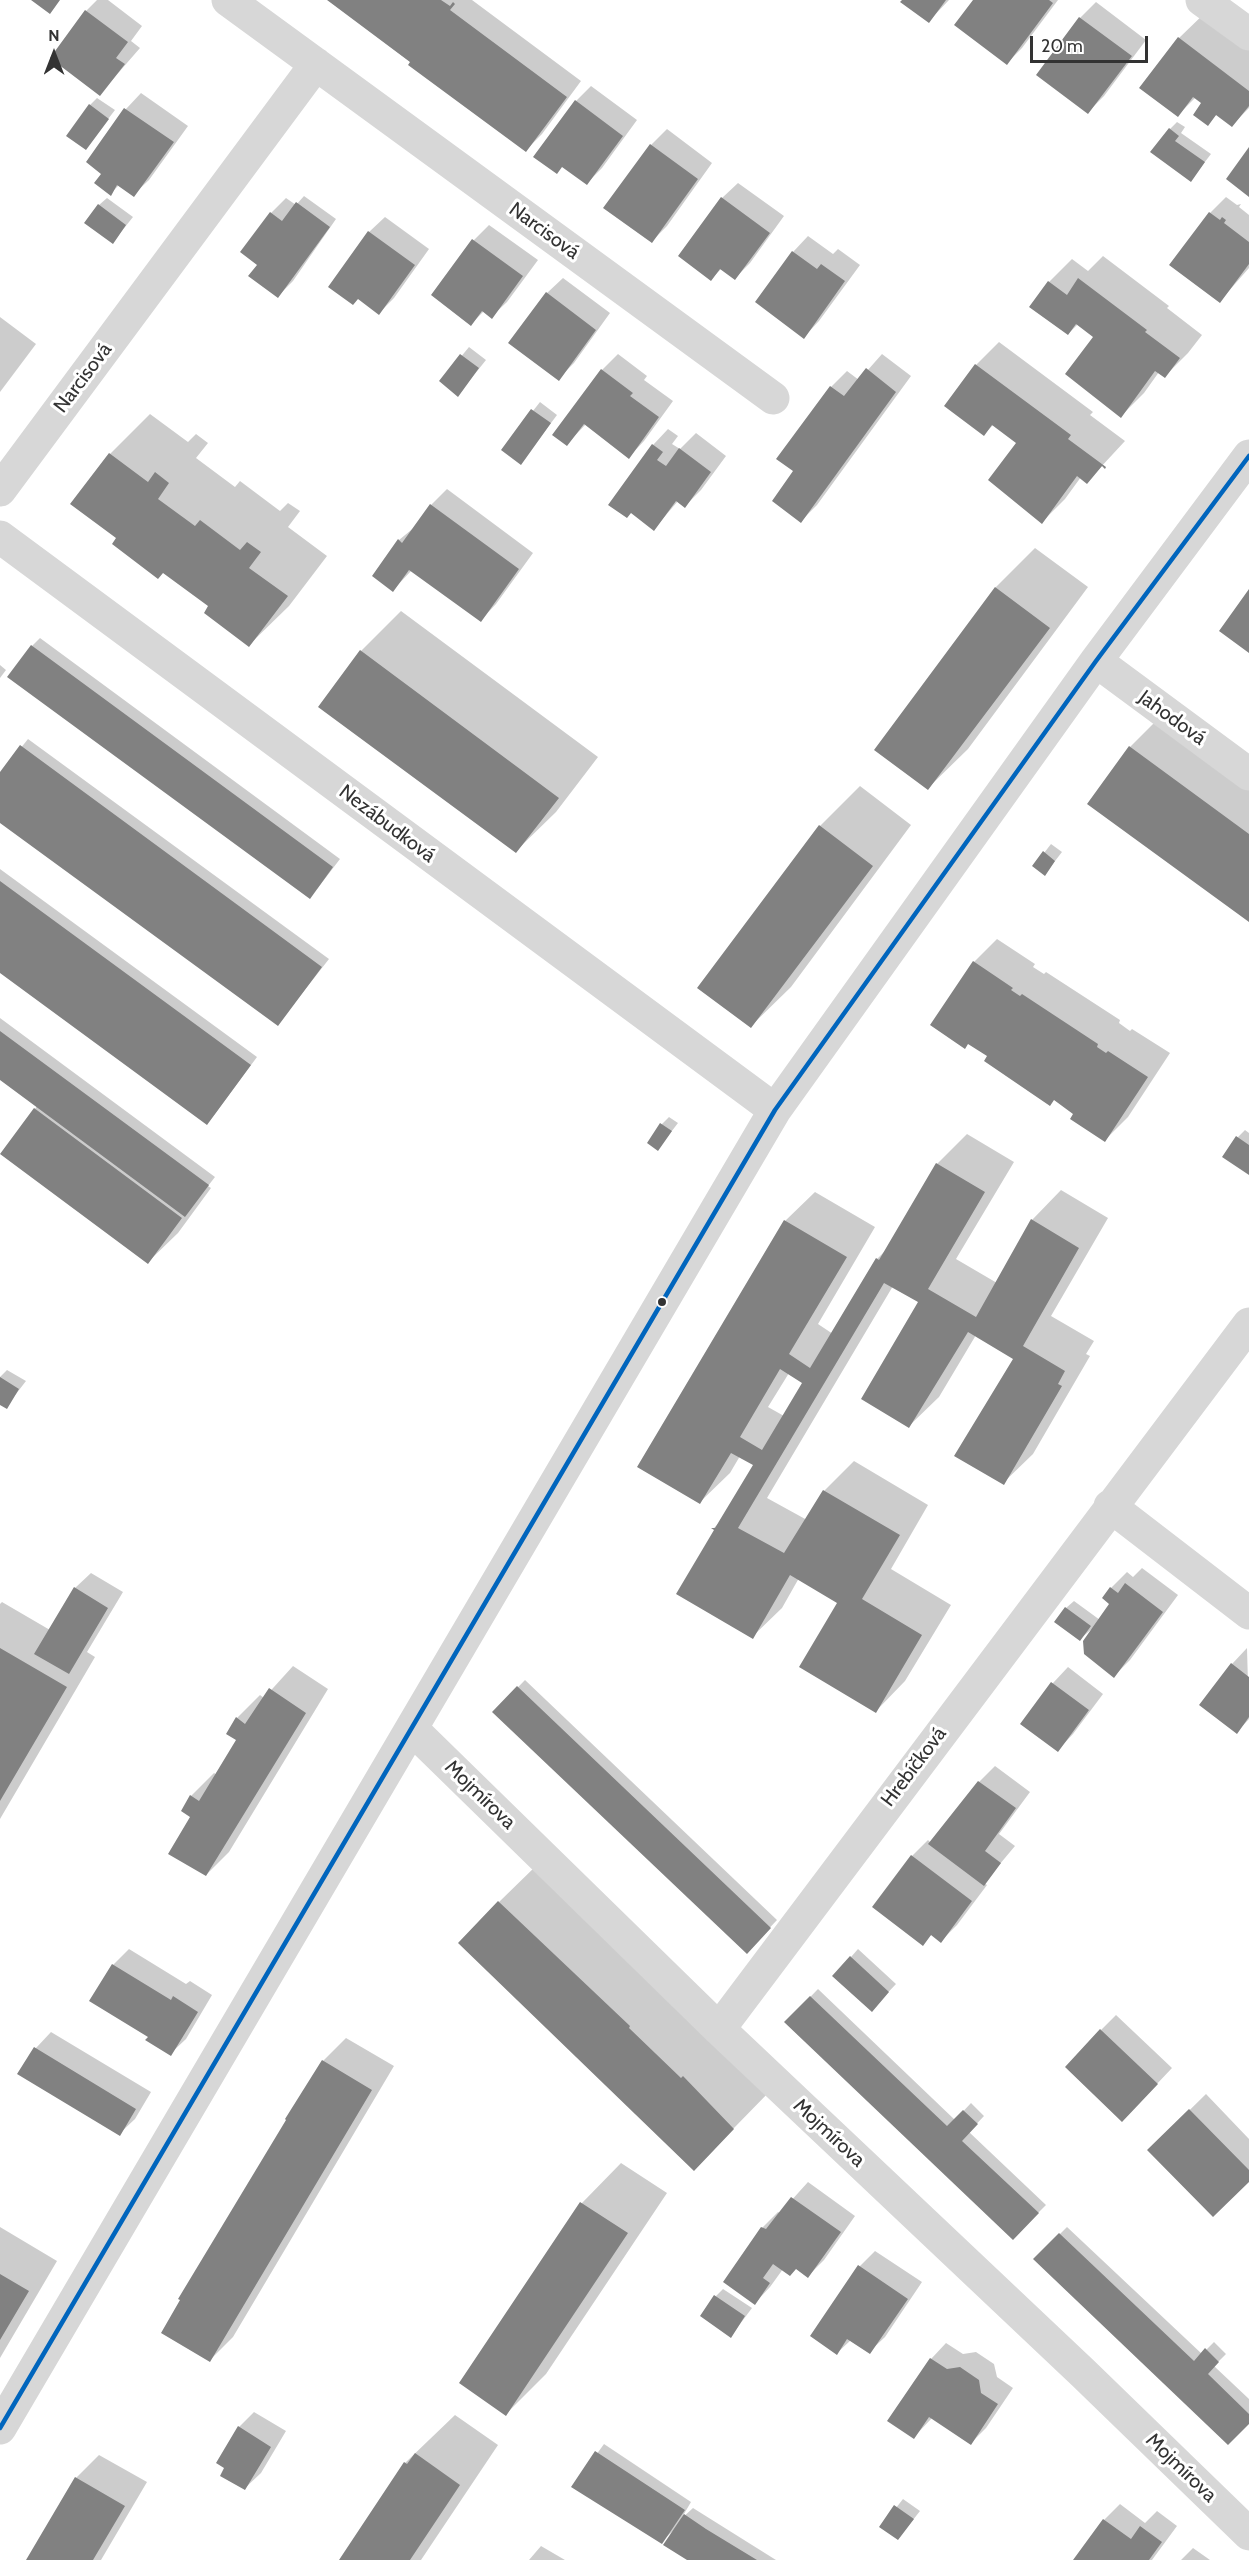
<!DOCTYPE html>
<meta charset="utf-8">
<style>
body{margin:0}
#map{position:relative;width:1249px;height:2560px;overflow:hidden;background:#fff;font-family:Cabin,sans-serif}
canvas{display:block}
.north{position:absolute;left:24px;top:24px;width:60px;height:60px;-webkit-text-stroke:4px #fff;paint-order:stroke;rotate:0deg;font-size:16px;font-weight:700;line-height:24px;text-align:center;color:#333}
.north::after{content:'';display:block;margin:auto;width:21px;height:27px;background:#333;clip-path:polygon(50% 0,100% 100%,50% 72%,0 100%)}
.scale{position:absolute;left:1030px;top:36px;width:118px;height:27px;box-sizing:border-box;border:3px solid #333;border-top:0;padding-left:8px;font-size:18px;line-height:21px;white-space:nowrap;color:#333;-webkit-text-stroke:4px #fff;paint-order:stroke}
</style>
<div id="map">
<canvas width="1249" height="2560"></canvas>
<div class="north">N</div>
<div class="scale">20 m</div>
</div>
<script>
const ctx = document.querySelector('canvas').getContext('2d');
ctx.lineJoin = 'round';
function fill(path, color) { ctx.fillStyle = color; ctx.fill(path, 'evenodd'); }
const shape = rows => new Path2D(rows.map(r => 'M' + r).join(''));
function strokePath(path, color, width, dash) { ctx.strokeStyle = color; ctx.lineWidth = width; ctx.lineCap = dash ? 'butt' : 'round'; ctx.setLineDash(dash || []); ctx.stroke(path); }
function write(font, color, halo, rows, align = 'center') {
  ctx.font = font + ' Cabin,sans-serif'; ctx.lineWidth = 6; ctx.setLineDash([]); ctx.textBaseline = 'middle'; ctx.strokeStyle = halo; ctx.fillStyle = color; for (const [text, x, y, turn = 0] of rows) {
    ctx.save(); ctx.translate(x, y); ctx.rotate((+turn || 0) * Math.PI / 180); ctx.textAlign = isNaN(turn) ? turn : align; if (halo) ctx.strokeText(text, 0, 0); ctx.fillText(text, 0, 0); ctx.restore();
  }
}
const shadow = shape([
 [97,0,108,0,142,26,131,41,140,48,100,94,52,57,86,11],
 [329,0,472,0,581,81,542,134,526,150],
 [903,0,949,0,929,21],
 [975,0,1058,0,1022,48,1007,63],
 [1096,2,1146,40,1104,96,1088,112,1038,75,1080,18],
 [1209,9,1249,39,1249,108,1232,125,1217,114,1208,124,1203,103,1196,97,1178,115,1179,38],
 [591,86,637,120,602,168,587,183,576,101],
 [141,93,188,126,149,180,133,195,119,185,110,194,103,173,88,162,126,109],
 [97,98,115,110,86,148,90,105],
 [1177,122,1185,127,1181,133,1211,154,1191,180,1170,129],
 [667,129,712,163,667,226,652,241,651,145],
 [738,183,784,216,750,263,735,278,721,269,711,279,722,198],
 [304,196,336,219,293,281,278,296,271,213,286,198,296,205],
 [1226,197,1237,205,1241,204,1239,207,1249,215,1249,268,1220,301,1171,265,1210,213],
 [107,198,133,217,113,242,99,205],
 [385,217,429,249,394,298,379,313,369,232],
 [489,225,538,260,507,302,491,317,484,311,471,324,433,295,474,240],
 [808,236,833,254,838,249,860,265,819,321,804,337,793,252],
 [1103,256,1169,306,1167,308,1202,335,1188,353,1165,376,1159,372,1144,393,1121,416,1095,336,1078,324,1068,334,1049,282,1072,259,1088,271],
 [563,278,610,313,574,363,558,379,547,293],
 [0,317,36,344,0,392],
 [999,342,1093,412,1090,415,1125,441,1087,482,1081,477,1065,499,1042,522,1018,443,994,424,984,434,976,365],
 [469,347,486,360,458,395,441,381],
 [618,354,647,376,644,380,673,401,644,441,629,457,586,424,567,444,602,370],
 [882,354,911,376,817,505,801,521,795,471,831,387,847,371,859,380],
 [540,402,557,415,521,463,503,449],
 [150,414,188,442,196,434,208,443,196,458,235,487,240,481,280,511,288,503,300,511,288,527,327,556,289,606,249,645,211,606,73,504,110,454],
 [668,429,678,436,672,444,680,449,696,433,726,456,701,490,685,506,678,501,654,529,632,512,610,504,653,445],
 [447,489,533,553,496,604,481,620,412,570,393,590,399,540,416,526,431,505],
 [1035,548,1088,587,968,749,928,788,996,587],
 [401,611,598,757,556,812,516,851,361,651],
 [40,638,340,859,317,889,32,646],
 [0,665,6,670,0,678],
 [1169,708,1249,765,1249,920,1130,747],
 [28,739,329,959,278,1024,0,820,0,774],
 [860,786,911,825,791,987,751,1026,820,826],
 [1051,844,1062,852,1045,874,1034,866],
 [0,869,257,1057,214,1115,0,971],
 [997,939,1035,964,1033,967,1044,974,1046,972,1120,1020,1119,1023,1130,1031,1132,1029,1170,1053,1128,1117,1105,1140,1075,1113,989,1056,974,962],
 [0,1018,215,1177,208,1186,211,1188,178,1233,148,1262,35,1109,37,1106,0,1079],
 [669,1117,678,1123,658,1149,662,1124],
 [1245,1130,1249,1133,1249,1173,1238,1137],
 [967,1134,1014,1162,956,1259,997,1283,1032,1220,1061,1190,1108,1218,1051,1316,1094,1341,1086,1354,1090,1356,1033,1454,1003,1483,1015,1358,976,1335,939,1397,909,1426,920,1302,893,1286,767,1498,807,1520,824,1491,854,1461,928,1505,891,1569,951,1605,905,1681,876,1711,839,1602,799,1578,782,1608,752,1637,714,1528,722,1520,755,1464,740,1456,730,1473,700,1502,785,1221,815,1192,875,1227,818,1324,833,1334,877,1259,888,1248,937,1164],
 [789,1373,804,1382,784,1416,768,1407],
 [7,1370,26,1381,6,1407,0,1403,0,1377],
 [1142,1568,1178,1595,1130,1660,1114,1676,1093,1628,1080,1639,1066,1608,1074,1601,1100,1620,1111,1604,1104,1598,1111,1588,1127,1572,1133,1577],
 [91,1573,123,1592,87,1652,95,1657,0,1819,0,1604,2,1602,50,1630,75,1588],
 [1247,1648,1249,1719,1237,1732,1232,1664],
 [293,1666,328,1689,229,1852,206,1875,192,1816,191,1796,214,1773,217,1775,238,1739,237,1718,260,1695,264,1698],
 [1068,1667,1103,1694,1073,1734,1058,1750,1022,1723,1053,1683],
 [525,1680,777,1920,747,1952,494,1712],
 [995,1766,1030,1792,999,1834,1015,1846,984,1883,987,1885,957,1925,941,1941,932,1934,923,1944,912,1856,928,1840,931,1843,979,1782],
 [539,1863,773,2088,694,2169,499,1902],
 [129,1949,186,1984,190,1981,212,1995,186,2039,170,2054,150,2037,91,2001,113,1965],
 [858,1949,896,1984,879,2002,851,1957],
 [818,1989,955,2120,971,2103,984,2116,969,2132,1046,2205,1013,2238,786,2022],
 [1116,2015,1172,2068,1138,2104,1101,2030],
 [51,2032,151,2092,135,2119,119,2134,19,2074,36,2048],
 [346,2038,394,2066,233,2337,210,2360,323,2061],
 [1206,2094,1249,2139,1249,2180,1149,2150],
 [621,2163,667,2193,546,2374,506,2414,461,2382,582,2203],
 [808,2182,855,2216,824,2260,808,2276,797,2268,783,2269,770,2287,755,2303,762,2228,778,2212,780,2213],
 [0,2227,57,2261,0,2358],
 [1067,2227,1202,2354,1214,2342,1226,2354,1214,2366,1249,2399,1249,2422,1035,2259],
 [875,2251,922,2282,885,2337,869,2352,851,2340,837,2353,860,2266],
 [723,2289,752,2308,731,2336,716,2296],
 [946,2343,963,2354,976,2352,994,2364,997,2377,1013,2388,986,2428,970,2444,932,2418,914,2437,931,2359],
 [254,2412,286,2431,261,2473,245,2488,239,2427],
 [455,2415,498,2445,421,2560,341,2560,405,2463],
 [604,2444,691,2502,681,2519,693,2508,776,2560,690,2560,673,2531,661,2542,573,2487],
 [99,2455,147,2482,101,2560,27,2560,76,2478],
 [903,2499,920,2511,898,2539,881,2527],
 [1120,2504,1145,2523,1157,2511,1177,2526,1152,2560,1075,2560,1104,2520],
 [541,2546,565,2560,529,2560],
 [1193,2548,1210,2560,1181,2560]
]);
const building = shape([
 [31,0,60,0,50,14],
 [327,0,441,0,450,6,453,2,455,4,450,10,567,97,526,152,408,65,410,62],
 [902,0,946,0,929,23,900,2],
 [973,0,1049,0,1053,3,1007,65,954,25],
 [85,10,128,42,116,58,125,64,100,96,50,58],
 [1079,17,1132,56,1088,114,1036,75],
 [1178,37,1249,91,1249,106,1232,127,1216,115,1208,126,1193,115,1201,103,1193,97,1178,117,1139,88],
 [575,100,623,136,587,185,562,167,557,174,533,157],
 [89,104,109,119,86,150,66,136],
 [124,108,174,142,134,197,117,185,111,196,94,183,101,174,86,162],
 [1169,128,1179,136,1175,141,1205,162,1191,182,1150,152],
 [650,144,698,179,652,243,603,208],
 [1249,147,1249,197,1226,179],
 [721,197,770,233,735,280,720,269,711,281,678,256],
 [296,202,330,227,278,298,248,276,257,265,240,252,270,212,282,221],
 [98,204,126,225,113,244,84,223],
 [1209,212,1220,220,1222,217,1226,220,1224,223,1249,242,1249,264,1220,303,1169,265],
 [368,231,415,265,379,315,358,299,353,305,328,287],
 [472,239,523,276,492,319,482,311,471,326,431,295],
 [792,251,817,269,821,264,845,281,804,339,755,302],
 [1078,278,1147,330,1145,332,1180,358,1165,378,1155,371,1121,418,1065,374,1093,337,1076,324,1068,335,1029,307,1048,281,1067,295],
 [546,292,596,330,559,381,508,343],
 [460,354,479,368,458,397,439,381],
 [975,364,1071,435,1068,439,1106,467,1105,469,1102,466,1087,484,1077,476,1042,524,988,480,1016,443,992,425,984,436,944,406],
 [866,368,896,392,801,523,772,501,793,471,776,459,830,386,844,396],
 [601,369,633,393,630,396,659,417,629,459,584,424,567,446,552,435],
 [531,409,551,423,521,465,501,450],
 [652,444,663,452,657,460,666,466,679,448,711,472,685,508,676,501,654,531,631,513,627,518,608,505],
 [109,453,148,482,155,472,169,483,158,499,195,526,200,520,240,550,247,542,261,552,249,568,288,596,249,647,204,613,208,606,163,573,158,579,112,544,116,538,70,504],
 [430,504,519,569,481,622,409,570,393,592,372,576,398,539,402,543],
 [995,587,1050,628,928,790,874,750],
 [1249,589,1249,653,1219,631],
 [31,645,333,867,310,899,7,677],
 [360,650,559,798,516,853,318,707],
 [20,745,322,967,278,1026,0,823,0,772],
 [1129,746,1249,834,1249,922,1087,804],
 [819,825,873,866,751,1028,697,988],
 [1043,851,1055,861,1045,876,1032,866],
 [0,881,251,1065,207,1125,0,973],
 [973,961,1013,988,1011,990,1020,996,1022,994,1098,1044,1097,1047,1106,1053,1108,1051,1148,1077,1105,1142,1070,1119,1073,1114,1054,1100,1050,1106,984,1061,987,1056,968,1044,965,1049,930,1025],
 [0,1031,209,1185,185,1217,0,1080],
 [34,1108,182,1218,148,1264,0,1154],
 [660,1123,672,1131,658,1151,647,1143],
 [1236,1136,1249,1145,1249,1175,1222,1157],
 [936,1163,985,1192,928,1289,976,1317,1031,1219,1079,1248,1023,1346,1065,1371,1058,1384,1062,1386,1004,1485,954,1456,1013,1359,968,1332,909,1428,861,1399,918,1302,884,1283,738,1528,784,1553,823,1490,900,1535,862,1599,922,1635,876,1713,799,1667,837,1603,790,1575,753,1639,676,1594,714,1530,711,1528,715,1528,753,1465,731,1453,700,1504,637,1467,784,1220,847,1257,789,1354,810,1368,876,1258,879,1260],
 [780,1369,802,1383,762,1450,740,1437],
 [0,1377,19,1389,7,1409,0,1405],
 [1125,1583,1163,1612,1114,1678,1084,1654,1083,1641,1109,1604,1102,1598,1110,1587,1118,1593],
 [74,1587,108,1608,69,1674,34,1654],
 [1065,1607,1091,1626,1080,1641,1054,1622],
 [0,1648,67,1687,0,1801],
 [1231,1663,1249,1677,1249,1717,1237,1734,1199,1705],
 [1051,1682,1089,1710,1058,1752,1020,1724],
 [517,1686,771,1928,747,1954,492,1712],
 [269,1688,306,1713,206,1876,168,1854,190,1817,181,1811,190,1795,199,1801,236,1740,226,1734,236,1717,245,1724],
 [978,1781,1016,1808,985,1851,1001,1863,984,1886,928,1844],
 [911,1855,972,1901,941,1943,931,1935,923,1946,872,1907],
 [498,1901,630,2026,629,2028,681,2078,683,2076,734,2129,694,2171,458,1943],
 [850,1956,889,1992,872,2012,832,1976],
 [112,1964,171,2000,173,1996,198,2012,171,2056,145,2040,148,2037,89,2001],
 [810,1996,947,2126,963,2110,978,2124,962,2141,1039,2213,1013,2240,784,2022],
 [1100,2029,1158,2084,1122,2122,1065,2067],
 [34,2047,136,2109,120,2136,17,2074],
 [322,2060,372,2090,210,2362,161,2333,180,2300,178,2299,286,2120,285,2119],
 [1189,2109,1249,2170,1249,2182,1213,2217,1147,2150],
 [791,2197,841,2232,808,2278,796,2269,790,2276,773,2264,763,2278,770,2283,755,2305,723,2282,761,2227,766,2229],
 [580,2202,628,2233,506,2416,459,2383],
 [1059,2233,1194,2361,1205,2348,1219,2362,1208,2374,1249,2414,1249,2424,1228,2445,1033,2259],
 [858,2265,908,2299,870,2354,847,2339,837,2355,810,2336],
 [0,2274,29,2291,0,2340],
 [714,2295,745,2316,731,2338,700,2316],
 [930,2358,947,2369,960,2367,979,2380,981,2393,998,2404,971,2445,929,2417,914,2439,887,2421],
 [238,2426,271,2447,245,2490,220,2476,224,2468,216,2463],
 [595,2451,685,2510,662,2544,571,2487],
 [415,2453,460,2485,410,2560,339,2560,404,2462,407,2464],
 [75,2477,125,2506,93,2560,26,2560],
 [894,2505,914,2519,898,2540,879,2527],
 [684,2514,706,2529,757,2560,687,2560,663,2545],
 [1103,2519,1131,2539,1140,2526,1162,2542,1149,2560,1073,2560]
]);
const street = shape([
 [228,0,773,398],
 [1202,0,1249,34],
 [0,490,316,64],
 [0,537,775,1110],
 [1096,661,1249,774],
 [1110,1506,1249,1613],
 [412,1729,719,2029,1083,2373,1249,2534],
 [719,2029,1249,1324],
 [0,2428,775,1110,1096,661,1249,456]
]);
const bus1 = shape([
 [0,2428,775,1110,1096,661,1249,456]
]);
const markers = [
 [662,1302,5,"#333"]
];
const streetNames = [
 ["Narcisová",544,231,36],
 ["Narcisová",83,378,-53],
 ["Jahodová",1172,718,36],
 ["Nezábudková",387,824,37],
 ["Hrebíčková",914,1767,-53],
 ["Mojmírova",480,1795,44],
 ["Mojmírova",829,2133,43],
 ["Mojmírova",1181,2468,44]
];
fill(shadow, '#0003');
fill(building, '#818181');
strokePath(street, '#d7d7d7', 33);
strokePath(bus1, '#0065bd', 4.5);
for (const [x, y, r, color] of markers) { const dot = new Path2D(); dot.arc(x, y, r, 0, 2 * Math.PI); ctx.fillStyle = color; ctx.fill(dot); strokePath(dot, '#fff', 2); }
write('20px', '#333', '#fff', streetNames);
</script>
